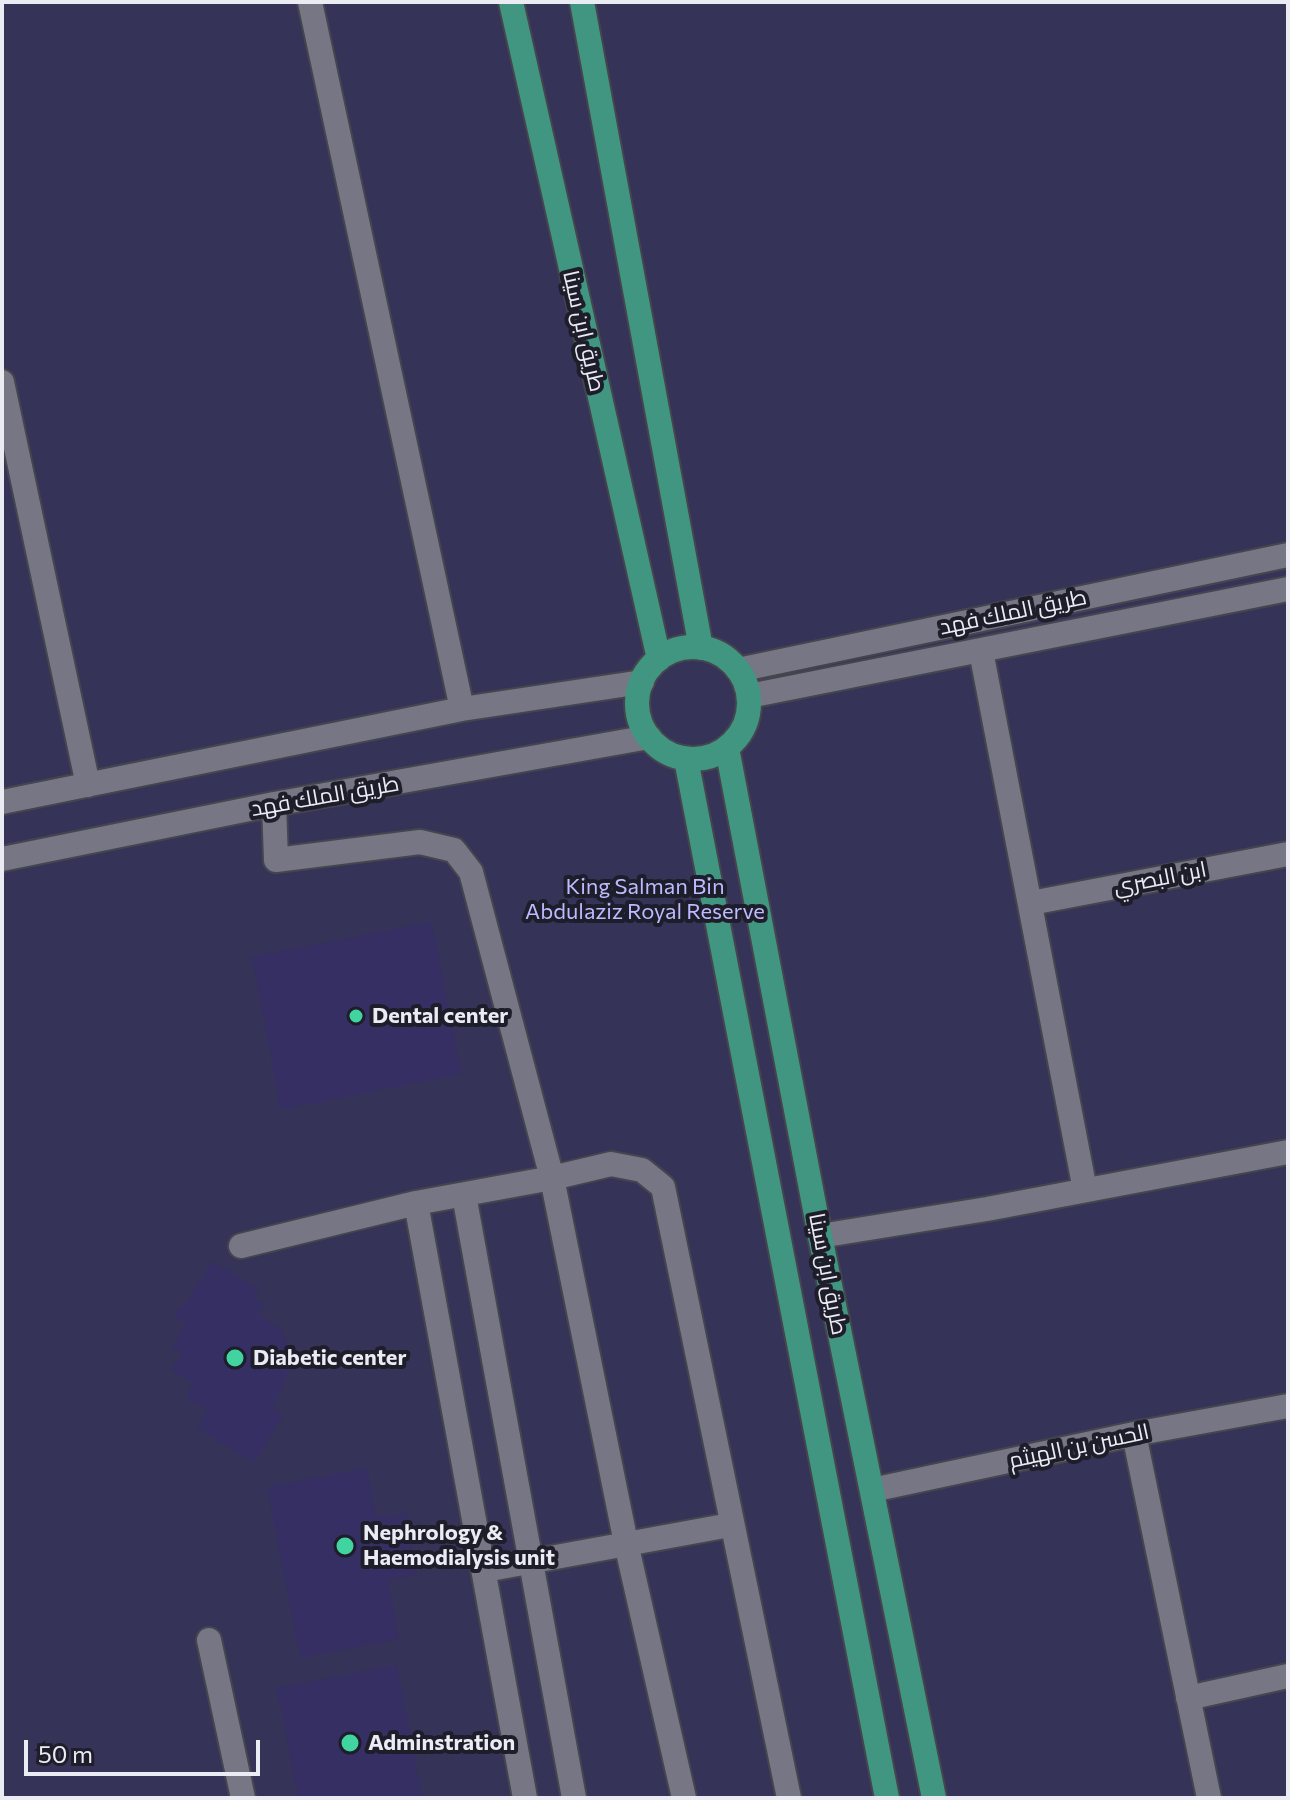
<!DOCTYPE html>
<meta charset="utf-8">
<style>
body{margin:0}
#map{position:relative;width:1290px;height:1800px;overflow:hidden;background:#272734;font-family:Commissioner,sans-serif}
canvas{display:block}
.frame{position:absolute;inset:0;border:4px solid #ebebf4;pointer-events:none}
.scale{position:absolute;left:24px;top:1740px;width:236px;height:36px;box-sizing:border-box;border:4px solid #ebebf4;border-top:0;padding-left:10px;font-size:24px;line-height:28px;white-space:nowrap;color:#ebebf4;-webkit-text-stroke:6px #1e1d2a;paint-order:stroke}
</style>
<div id="map">
<canvas width="1290" height="1800"></canvas>
<div class="frame"></div>
<div class="scale">50 m</div>
</div>
<script>
const ctx = document.querySelector('canvas').getContext('2d');
ctx.lineJoin = 'round';
function fill(path, color) { ctx.fillStyle = color; ctx.fill(path, 'evenodd'); }
const shape = rows => new Path2D(rows.map(r => 'M' + r).join(''));
function strokePath(path, color, width, dash) { ctx.strokeStyle = color; ctx.lineWidth = width; ctx.lineCap = dash ? 'butt' : 'round'; ctx.setLineDash(dash || []); ctx.stroke(path); }
function write(font, color, halo, rows, align = 'center') {
  ctx.font = font + ' Commissioner,Cairo,sans-serif'; ctx.lineWidth = 8; ctx.setLineDash([]); ctx.textBaseline = 'middle'; ctx.strokeStyle = halo; ctx.fillStyle = color; for (const [text, x, y, turn = 0] of rows) {
    ctx.save(); ctx.translate(x, y); ctx.rotate((+turn || 0) * Math.PI / 180); ctx.textAlign = isNaN(turn) ? turn : align; if (halo) ctx.strokeText(text, 0, 0); ctx.fillText(text, 0, 0); ctx.restore();
  }
}
const green = shape([
 [2,2,1288,2,1288,1798,2,1798]
]);
const building = shape([
 [432,922,461,1074,281,1110,252,957],
 [212,1261,259,1290,254,1299,264,1305,259,1314,283,1332,293,1363,272,1408,284,1415,254,1463,197,1428,208,1410,185,1397,193,1384,171,1370,182,1353,172,1347,186,1324,174,1317,180,1306,183,1308],
 [367,1468,376,1518,406,1513,417,1574,388,1580,399,1639,300,1658,267,1487],
 [397,1665,422,1798,298,1798,277,1688]
]);
const minor = shape([
 [310,2,462,709],
 [2,382,88,785],
 [981,651,1085,1190],
 [738,670,1288,555],
 [749,696,1288,589],
 [2,802,462,709,642,682],
 [274,804,276,860,420,842,454,850,471,872,552,1178,416,1203],
 [2,859,274,804,649,737],
 [1031,903,1288,854],
 [464,1195,574,1798],
 [820,1236,987,1209,1288,1152],
 [241,1246,416,1203,525,1798],
 [1134,1434,1209,1798],
 [872,1490,1134,1434,1288,1406],
 [485,1570,730,1525],
 [209,1640,243,1798],
 [1188,1698,1288,1676],
 [684,1798,626,1543,552,1178,611,1164,642,1170,663,1187,789,1798]
]);
const major = shape([
 [511,2,659,659],
 [582,2,701,648],
 '637 703a56 56 0 1 1 112 0a56 56 0 1 1-112 0Z',
 [727,748,820,1236,934,1798],
 [686,759,887,1798]
]);
const markers = [
 [356,1016,8,"#42d4a0"],
 [235,1358,10,"#42d4a0"],
 [345,1546,10,"#42d4a0"],
 [350,1743,10,"#42d4a0"]
];
const streetNames = [
 ["طريق ابن سينا",584,331,77],
 ["طريق الملك فهد",1013,612,-12],
 ["طريق الملك فهد",325,796,-10],
 ["ابن البصري",1160,878,-11],
 ["طريق ابن سينا",828,1274,79],
 ["الحسن بن الهيثم",1079,1446,-12]
];
const parkNames = [
 ["King Salman Bin",645,887],
 ["Abdulaziz Royal Reserve",645,912]
];
const poiNames = [
 ["Dental center",372,1016],
 ["Diabetic center",253,1358],
 ["Nephrology &",363,1533],
 ["Haemodialysis unit",363,1558],
 ["Adminstration",368,1743]
];
fill(green, '#353358');
fill(building, '#362f64');
strokePath(minor, '#45454f', 28);
strokePath(major, '#45454f', 28);
strokePath(minor, '#767685', 24);
strokePath(major, '#419681', 24);
for (const [x, y, r, color] of markers) { const dot = new Path2D(); dot.arc(x, y, r, 0, 2 * Math.PI); ctx.fillStyle = color; ctx.fill(dot); strokePath(dot, '#1e1d2a', 3); }
write('22px', '#ebebf4', '#1e1d2a', streetNames);
write('22px', '#bdbaff', '#1e1d2a', parkNames);
write('bold 22px', '#ebebf4', '#1e1d2a', poiNames, 'left');
</script>
